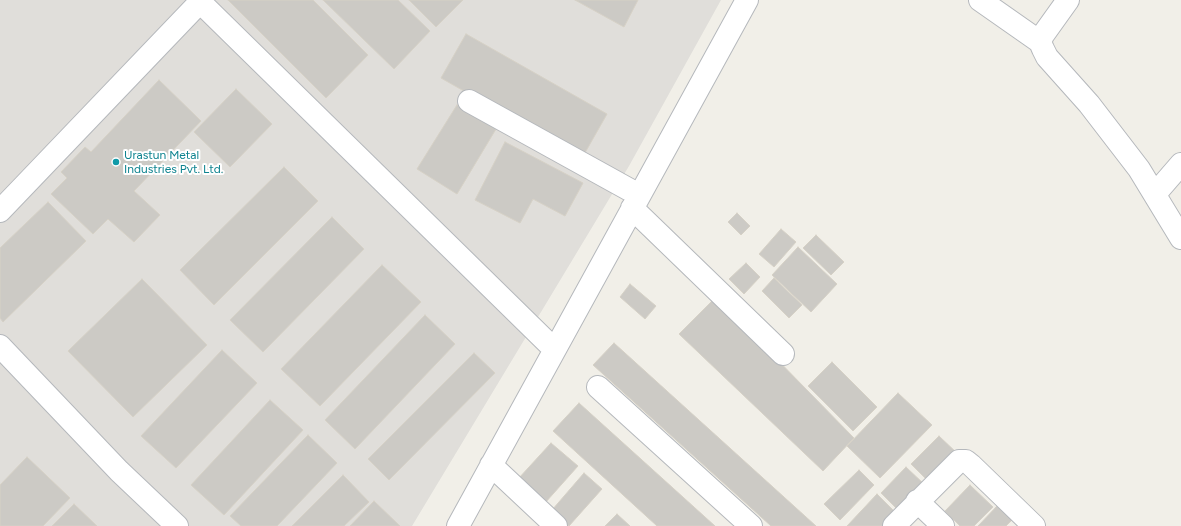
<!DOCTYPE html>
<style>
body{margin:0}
canvas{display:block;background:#f1efe8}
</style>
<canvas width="1181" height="526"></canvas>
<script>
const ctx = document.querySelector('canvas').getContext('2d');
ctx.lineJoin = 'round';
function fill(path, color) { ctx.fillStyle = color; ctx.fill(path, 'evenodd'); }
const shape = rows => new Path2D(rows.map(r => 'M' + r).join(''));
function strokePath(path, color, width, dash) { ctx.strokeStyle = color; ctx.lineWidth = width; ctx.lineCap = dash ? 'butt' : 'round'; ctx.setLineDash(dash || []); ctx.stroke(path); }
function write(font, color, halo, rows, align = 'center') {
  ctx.font = font + ' Figtree,sans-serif'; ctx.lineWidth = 4; ctx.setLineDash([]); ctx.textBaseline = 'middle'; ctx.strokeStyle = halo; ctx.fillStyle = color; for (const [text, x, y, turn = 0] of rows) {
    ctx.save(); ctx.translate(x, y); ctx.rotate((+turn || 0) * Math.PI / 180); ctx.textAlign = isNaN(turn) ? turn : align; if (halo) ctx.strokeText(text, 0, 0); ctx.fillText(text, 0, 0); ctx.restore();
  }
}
const industrial = shape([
 [0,0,721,0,629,166,412,526,0,526]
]);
const building = shape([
 [228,0,313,0,368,55,326,98,228,0],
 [323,0,398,0,430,31,394,69,323,0],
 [409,0,463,0,436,27,409,0],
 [575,0,638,0,624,27,575,0],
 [466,34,607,114,582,158,441,78,466,34],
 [159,80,201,121,134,191,160,215,134,242,108,219,93,234,51,194,67,178,61,172,85,147,91,152,159,80],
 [236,89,272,124,230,167,194,132,236,89],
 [457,105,496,129,457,194,417,169,457,105],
 [505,142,583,183,565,216,533,199,520,223,475,200,505,142],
 [284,167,318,201,214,305,180,270,284,167],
 [48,202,86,241,3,322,0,318,0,248,48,202],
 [737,213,750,226,741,235,728,222,737,213],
 [332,217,364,249,263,352,230,320,332,217],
 [781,229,796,242,774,267,759,254,781,229],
 [816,235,844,262,831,275,803,248,816,235],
 [798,247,837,284,811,312,772,275,798,247],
 [746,263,760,277,744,294,729,279,746,263],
 [382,265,421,302,320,406,281,369,382,265],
 [774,278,802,305,789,318,762,291,774,278],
 [142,279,207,345,133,417,68,351,142,279],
 [630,284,656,306,645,319,620,297,630,284],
 [716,297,854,438,823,471,679,334,716,297],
 [425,315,455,344,355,449,325,420,425,315],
 [614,343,816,526,771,526,593,365,614,343],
 [222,350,257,383,176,468,141,436,222,350],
 [474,353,495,373,389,480,368,459,474,353],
 [832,362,877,407,853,431,808,386,832,362],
 [898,393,932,425,880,478,847,446,898,393],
 [270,400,303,430,224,515,191,485,270,400],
 [579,403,715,526,657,526,553,431,579,403],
 [308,435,337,463,277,526,241,526,230,516,308,435],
 [939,436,958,454,930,483,911,464,939,436],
 [551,443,578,466,545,503,518,479,551,443],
 [27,457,70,498,43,526,0,526,0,485,27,457],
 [906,467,925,485,899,511,881,493,906,467],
 [859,470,874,485,840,520,824,504,859,470],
 [584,473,602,489,569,526,552,510,584,473],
 [343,475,369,502,344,526,292,526,343,475],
 [970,485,993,507,974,526,960,526,945,511,970,485],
 [877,494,896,513,884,526,847,526,877,494],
 [374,501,400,526,350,526,374,501],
 [74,504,97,526,52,526,74,504],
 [998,505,1012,520,1006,526,978,526,998,505],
 [617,514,630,526,605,526,617,514]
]);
const minor = shape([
 [198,0,554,349],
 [980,0,1040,42],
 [1068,0,1043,35,1040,42,1043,49,1047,57,1089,104,1139,169,1181,238],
 [469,101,639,195],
 [1155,194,1181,164],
 [632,208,783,354],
 [0,211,202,0],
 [0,346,119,471,177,526],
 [598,387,751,526],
 [491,465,556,526],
 [917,501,943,526],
 [458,526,747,0],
 [894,526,959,461,966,461,971,465,1034,526]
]);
const markers = [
 [116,162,4,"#0f9aa8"]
];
const cultureNames = [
 ["Urastun Metal",124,155],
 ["Industries Pvt. Ltd.",124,169]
];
fill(industrial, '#e0deda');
fill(building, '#cccac5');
strokePath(building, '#d6d1c6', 1);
strokePath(minor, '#b5b8bc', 24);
strokePath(minor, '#fff', 22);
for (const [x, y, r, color] of markers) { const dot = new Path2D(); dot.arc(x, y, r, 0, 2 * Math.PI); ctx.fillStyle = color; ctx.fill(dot); strokePath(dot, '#fff', 1.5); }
write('12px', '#0d838f', '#fff', cultureNames, 'left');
</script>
